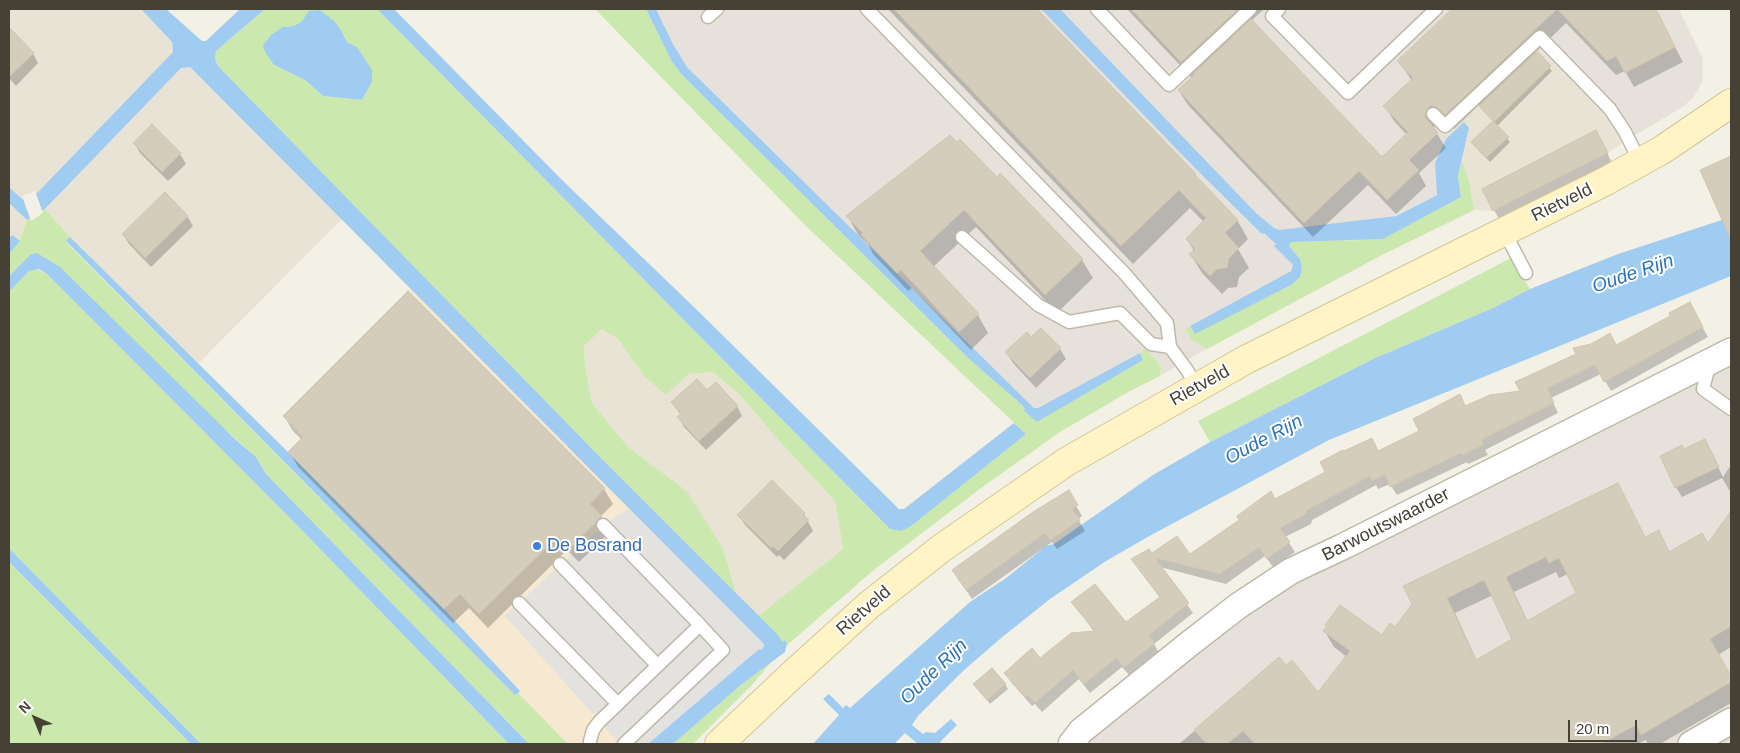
<!DOCTYPE html>
<style>
body{margin:0}
#map{position:relative;width:1740px;height:753px;overflow:hidden;background:#f3f0e6;font-family:Arial,sans-serif}
canvas{display:block}
.frame{position:absolute;inset:0;border:10px solid #464135;pointer-events:none}
.north{position:absolute;left:10px;top:693px;width:50px;height:50px;-webkit-text-stroke:4px #fff;paint-order:stroke;rotate:316deg;font-size:14px;font-weight:700;line-height:20px;text-align:center;color:#464135}
.north::after{content:'';display:block;margin:auto;width:18px;height:22px;background:#464135;clip-path:polygon(50% 0,100% 100%,50% 72%,0 100%)}
.scale{position:absolute;left:1568px;top:720px;width:69px;height:22px;box-sizing:border-box;border:2px solid #464135;border-top:0;padding-left:6px;font-size:15px;line-height:18px;white-space:nowrap;color:#464135;-webkit-text-stroke:4px #fff;paint-order:stroke}
</style>
<div id="map">
<canvas width="1740" height="753"></canvas>
<div class="frame"></div>
<div class="north">N</div>
<div class="scale">20 m</div>
</div>
<script>
const ctx = document.querySelector('canvas').getContext('2d');
ctx.lineJoin = 'round';
function fill(path, color) { ctx.fillStyle = color; ctx.fill(path, 'evenodd'); }
const shape = rows => new Path2D(rows.map(r => 'M' + r).join(''));
function strokePath(path, color, width, dash) { ctx.strokeStyle = color; ctx.lineWidth = width; ctx.lineCap = dash ? 'butt' : 'round'; ctx.setLineDash(dash || []); ctx.stroke(path); }
function write(font, color, halo, rows, align = 'center') {
  ctx.font = font + ' Arial,sans-serif'; ctx.lineWidth = 4; ctx.setLineDash([]); ctx.textBaseline = 'middle'; ctx.strokeStyle = halo; ctx.fillStyle = color; for (const [text, x, y, turn = 0] of rows) {
    ctx.save(); ctx.translate(x, y); ctx.rotate((+turn || 0) * Math.PI / 180); ctx.textAlign = isNaN(turn) ? turn : align; if (halo) ctx.strokeText(text, 0, 0); ctx.fillText(text, 0, 0); ctx.restore();
  }
}
const residential = shape([
 [9,9,141,9,172,42,173,52,37,193,22,199,9,187],
 [1538,48,1605,115,1621,144,1608,153,1493,211,1474,210,1469,181,1462,160,1469,128,1464,122,1464,118],
 [181,67,190,67,342,219,198,364,70,237,45,209],
 [9,203,27,220,20,241,14,235,9,238],
 [602,328,618,339,644,376,712,372,738,393,774,435,835,501,843,549,758,616,736,593,723,548,687,491,628,447,592,403,585,366,584,346]
]);
const commercial = shape([
 [411,288,630,508,603,525,560,564,616,739,620,744,568,744,518,693,520,690,444,609,460,594,479,613,558,536,570,548,602,517,590,504,605,488,408,291]
]);
const industrial = shape([
 [656,9,1679,9,1703,59,1702,82,1695,95,1684,106,1621,144,1605,115,1538,48,1464,118,1464,122,1446,139,1435,163,1437,195,1293,266,1291,271,1190,326,1185,329,1192,340,1207,349,1160,376,1161,368,1158,362,1145,349,1138,355,1038,408,1034,408,687,67,673,44],
 [1731,359,1731,744,1082,744,1250,608,1502,474]
]);
const green = shape([
 [265,9,377,9,890,529,1026,434,807,227,595,9,646,9,672,62,682,75,968,358,1022,405,1037,422,1142,357,1140,353,1145,349,1158,362,1161,368,1160,376,1128,392,1060,432,981,488,875,569,786,646,787,643,785,640,782,643,779,636,758,616,843,549,835,501,774,435,738,393,712,372,688,374,666,395,644,376,618,339,602,329,584,346,585,366,592,403,628,447,687,491,723,548,736,593,606,463,218,66,215,59,216,51],
 [301,22,341,30,347,42,357,47,372,82,362,100,323,96,305,80,274,65,283,27,293,26],
 [1462,160,1469,181,1474,210,1380,256,1207,349,1192,340,1185,329,1190,326,1195,333,1291,285,1300,259,1289,246,1291,242,1362,240,1461,197,1458,176],
 [45,209,70,237,66,242,491,671,514,694,518,693,568,744,529,744,266,474,256,457,31,254,9,276,9,254,20,240,27,220],
 [1511,258,1530,289,1493,308,1373,359,1210,442,1198,421],
 [35,268,47,274,290,518,509,744,201,744,9,548,9,292,29,271],
 [9,562,191,744,9,744],
 [772,661,753,684,693,744,673,744,742,684]
]);
const parking = shape([
 [630,508,764,644,765,647,761,650,759,649,648,744,620,744,505,616,603,525]
]);
const water = shape([
 [141,9,166,9,202,41,206,41,240,9,265,9,216,51,215,59,218,66,606,463,779,636,782,642,785,640,787,643,785,652,742,684,673,744,648,744,759,649,761,650,764,647,764,644,190,67,181,68,45,209,27,220,9,203,9,187,22,199,37,193,173,52,172,42],
 [377,9,394,9,560,178,697,310,899,509,904,509,1014,423,1026,434,911,526,901,531,890,529],
 [646,9,656,9,673,44,687,67,1034,408,1038,408,1140,353,1143,360,1037,422,1024,411,1025,409,1022,405,968,358,682,75,672,62],
 [1041,9,1060,9,1256,213,1274,228,1279,230,1396,216,1437,195,1435,163,1446,139,1464,122,1469,128,1458,176,1461,197,1383,239,1291,242,1289,246,1300,259,1302,269,1300,277,1291,285,1195,334,1190,326,1291,271,1293,265,1274,246,1276,244,1264,233,1262,234,1197,170],
 [320,10,334,21,341,30,347,42,357,47,372,70,372,82,362,100,323,96,305,80,274,65,265,52,263,45,271,35,283,27,293,26,301,22,309,11],
 [1731,217,1731,276,1329,440,1153,534,1106,561,1050,599,1001,638,963,671,918,716,912,725,923,734,926,732,935,733,951,719,957,725,940,742,942,744,918,744,905,733,894,744,813,744,839,715,823,699,829,694,843,708,846,705,850,708,970,602,1006,578,1046,546,1054,544,1153,475,1210,442,1373,359,1493,308,1530,289,1618,254],
 [13,235,20,241,9,254,9,238],
 [70,237,288,452,444,609,520,691,518,693,515,695,491,671,66,241],
 [37,253,60,267,235,439,256,457,266,474,529,744,509,744,290,518,47,274,39,269,29,271,9,292,9,276,31,254],
 [9,548,201,744,191,744,9,562]
]);
const pier = shape([
 [35,191,43,213,31,221,22,196]
]);
const shadow = shape([
 [888,9,1035,9,1195,174,1198,180,1237,220,1248,239,1238,249,1249,268,1239,277,1237,287,1228,288,1222,294,1202,273,1191,255,1194,251,1187,239,1204,222,1190,208,1133,264],
 [1127,9,1264,9,1251,21,1382,159,1407,135,1394,121,1385,106,1412,81,1399,61,1454,9,1655,9,1683,62,1634,87,1625,71,1616,75,1566,23,1536,52,1552,71,1497,126,1510,142,1490,162,1472,143,1494,122,1479,105,1454,129,1445,121,1435,124,1434,129,1446,148,1419,173,1426,186,1396,214,1368,185,1313,237,1188,105,1179,91,1192,78],
 [9,29,33,53,38,63,16,86,9,78],
 [1602,142,1612,163,1500,221,1483,189],
 [134,143,180,154,186,164,168,181,140,153],
 [1731,157,1731,232,1721,213,1701,170],
 [1000,175,1082,260,1093,278,1057,313,976,227,933,267,978,315,988,333,971,350,912,288,908,291,873,254,868,244,858,235,848,216,997,179],
 [187,216,193,226,151,267,129,244,123,234],
 [408,292,604,489,613,504,601,516,610,532,579,562,567,550,488,628,469,608,453,623,298,467,290,452,302,440,293,431,284,416],
 [1689,303,1708,337,1611,391,1601,374,1551,398,1558,413,1485,450,1488,455,1468,464,1467,462,1397,495,1390,484,1378,489,1376,485,1312,520,1311,524,1285,537,1295,552,1273,567,1265,556,1226,584,1160,567,1193,613,1154,644,1159,653,1130,676,1122,667,1090,693,1079,679,1042,712,1035,704,1032,706,1011,682,1006,673,1040,660,1095,633,1073,602,1125,624,1160,598,1133,560,1151,555,1190,556,1275,500,1420,431,1466,407,1521,392,1616,347,1672,316],
 [1041,330,1060,349,1066,359,1036,388,1013,363,1007,353,1031,339],
 [707,391,737,406,742,416,706,450,684,427,679,417,681,415,672,403],
 [1684,451,1710,451,1723,477,1731,465,1731,493,1722,478,1682,497,1676,487],
 [1618,485,1645,538,1667,547,1670,553,1708,545,1731,514,1731,647,1718,655,1731,679,1731,703,1660,744,1648,744,1646,740,1637,744,1179,744,1279,659,1318,694,1347,657,1334,647,1325,632,1382,637],
 [1556,572,1559,578,1568,574,1578,593,1528,622,1514,592],
 [1493,595,1514,639,1477,661,1455,613],
 [1068,492,1082,516,1078,519,1085,531,1057,549,1052,542,972,599,953,571],
 [804,514,813,531,784,560,779,555,777,557,745,525,739,515],
 [1005,684,1008,689,990,704,978,689]
]);
const building = shape([
 [894,9,1037,9,1196,174,1195,175,1238,220,1225,233,1239,248,1229,258,1227,268,1217,269,1210,276,1189,254,1195,249,1186,239,1206,218,1179,190,1121,246,894,9],
 [1131,9,1238,9,1181,62,1131,9],
 [1452,9,1656,9,1675,47,1625,73,1616,56,1607,61,1557,9,1445,115,1436,106,1430,106,1427,109,1425,117,1438,133,1409,160,1419,170,1387,200,1359,171,1304,223,1178,90,1194,75,1193,74,1251,19,1382,157,1408,132,1383,106,1413,78,1397,61,1452,9],
 [9,27,34,53,9,77,9,27],
 [1537,51,1551,66,1494,122,1509,137,1486,158,1471,142,1493,121,1479,106,1537,51],
 [152,124,181,153,162,172,133,143,152,124],
 [1596,130,1608,153,1493,211,1482,189,1596,130],
 [950,135,957,142,960,139,997,177,1000,173,1083,259,1045,295,964,210,920,251,979,314,959,332,901,270,897,273,861,235,863,233,846,216,950,135],
 [1731,156,1731,240,1700,170,1731,156],
 [165,192,188,216,145,258,122,234,165,192],
 [408,291,605,488,590,504,602,516,570,548,558,536,479,614,460,594,444,609,288,452,303,437,283,416,408,291],
 [1690,302,1703,327,1604,382,1595,365,1547,388,1554,403,1481,440,1483,445,1462,455,1461,453,1390,487,1385,474,1372,481,1370,476,1307,510,1306,514,1280,528,1290,542,1267,559,1259,547,1220,574,1155,558,1189,603,1149,635,1155,643,1124,667,1116,658,1084,684,1073,670,1035,703,1028,695,1025,697,1004,673,1032,648,1040,658,1071,633,1095,631,1071,602,1095,584,1126,622,1160,597,1131,559,1149,549,1152,553,1177,536,1190,554,1239,520,1237,516,1271,491,1275,499,1325,472,1320,462,1343,450,1344,451,1372,438,1378,451,1419,431,1413,419,1460,394,1465,406,1490,395,1520,391,1515,382,1576,354,1573,348,1591,344,1610,333,1616,345,1670,316,1669,313,1690,302],
 [1041,328,1061,348,1030,378,1005,352,1027,332,1031,337,1041,328],
 [697,379,707,390,716,382,738,406,699,441,677,417,681,413,671,402,697,379],
 [1705,439,1719,467,1675,488,1660,456,1682,445,1684,449,1705,439],
 [772,480,805,513,803,515,809,520,778,551,773,546,771,548,737,515,772,480],
 [1618,483,1645,537,1659,530,1669,552,1702,533,1708,543,1731,511,1731,626,1710,639,1731,676,1731,682,1641,735,1636,725,1601,744,1255,744,1243,731,1227,744,1207,744,1194,730,1279,657,1286,665,1292,660,1318,692,1350,651,1323,631,1327,626,1325,625,1340,605,1382,635,1390,623,1395,627,1412,604,1403,586,1618,483],
 [1546,557,1549,563,1559,558,1576,593,1527,621,1506,577,1546,557],
 [1484,580,1512,639,1476,660,1447,598,1484,580],
 [1069,490,1078,505,1072,509,1080,520,1050,540,1045,533,966,590,952,570,1033,512,1069,490],
 [992,668,1006,684,987,700,973,684,992,668]
]);
const service = shape([
 [867,9,1125,274,1167,323,1170,347,1187,370,1197,387],
 [1097,9,1169,85,1250,9],
 [1279,9,1272,16,1348,93,1436,9],
 [708,17,717,9],
 [1433,114,1445,126,1540,37,1610,109,1625,132,1640,162],
 [1504,231,1526,273],
 [962,237,1038,305,1069,322,1120,313,1151,344,1170,347],
 [1710,362,1703,389,1731,409],
 [560,564,657,665],
 [519,603,617,703],
 [590,741,593,730,599,722,700,625,603,525],
 [624,744,723,650,700,625]
]);
const minor = shape([
 [1071,744,1081,731,1189,644,1238,606,1291,571,1342,547,1731,351],
 [1691,744,1731,721]
]);
const secondary = shape([
 [719,744,792,675,869,605,943,547,1066,462,1247,359,1606,181,1662,150,1731,103]
]);
const markers = [
 [537,546,5,"#3f7fe0"]
];
const streetNames = [
 ["Rietveld",1562,203,-26],
 ["Rietveld",1200,386,-29],
 ["Barwoutswaarder",1386,525,-27],
 ["Rietveld",864,611,-41]
];
const shopNames = [
 ["De Bosrand",547,546]
];
const waterNames = [
 ["Oude Rijn",1633,274,-19],
 ["Oude Rijn",1264,440,-28],
 ["Oude Rijn",934,672,-44]
];
fill(residential, '#e8e3d4');
fill(commercial, '#f6e8d1');
fill(industrial, '#e6e2db');
fill(green, '#cbe9ae');
fill(parking, '#e4e2de');
fill(water, '#a1ccf2');
fill(pier, '#f3f0e6');
fill(shadow, '#0003');
fill(building, '#d5cdbb');
strokePath(building, '#d0c5ae', 1);
strokePath(service, '#bfb9a9', 15);
strokePath(minor, '#bfb9a9', 28);
strokePath(secondary, '#d5c795', 30);
strokePath(service, '#fff', 12);
strokePath(minor, '#fff', 25);
strokePath(secondary, '#fff4c5', 28);
for (const [x, y, r, color] of markers) { const dot = new Path2D(); dot.arc(x, y, r, 0, 2 * Math.PI); ctx.fillStyle = color; ctx.fill(dot); strokePath(dot, '#fff', 2); }
write('18px', '#464135', '#fff', streetNames);
write('18px', '#366cbe', '#fff', shopNames, 'left');
write('italic 19px', '#2c73b5', '#fff', waterNames);
</script>
